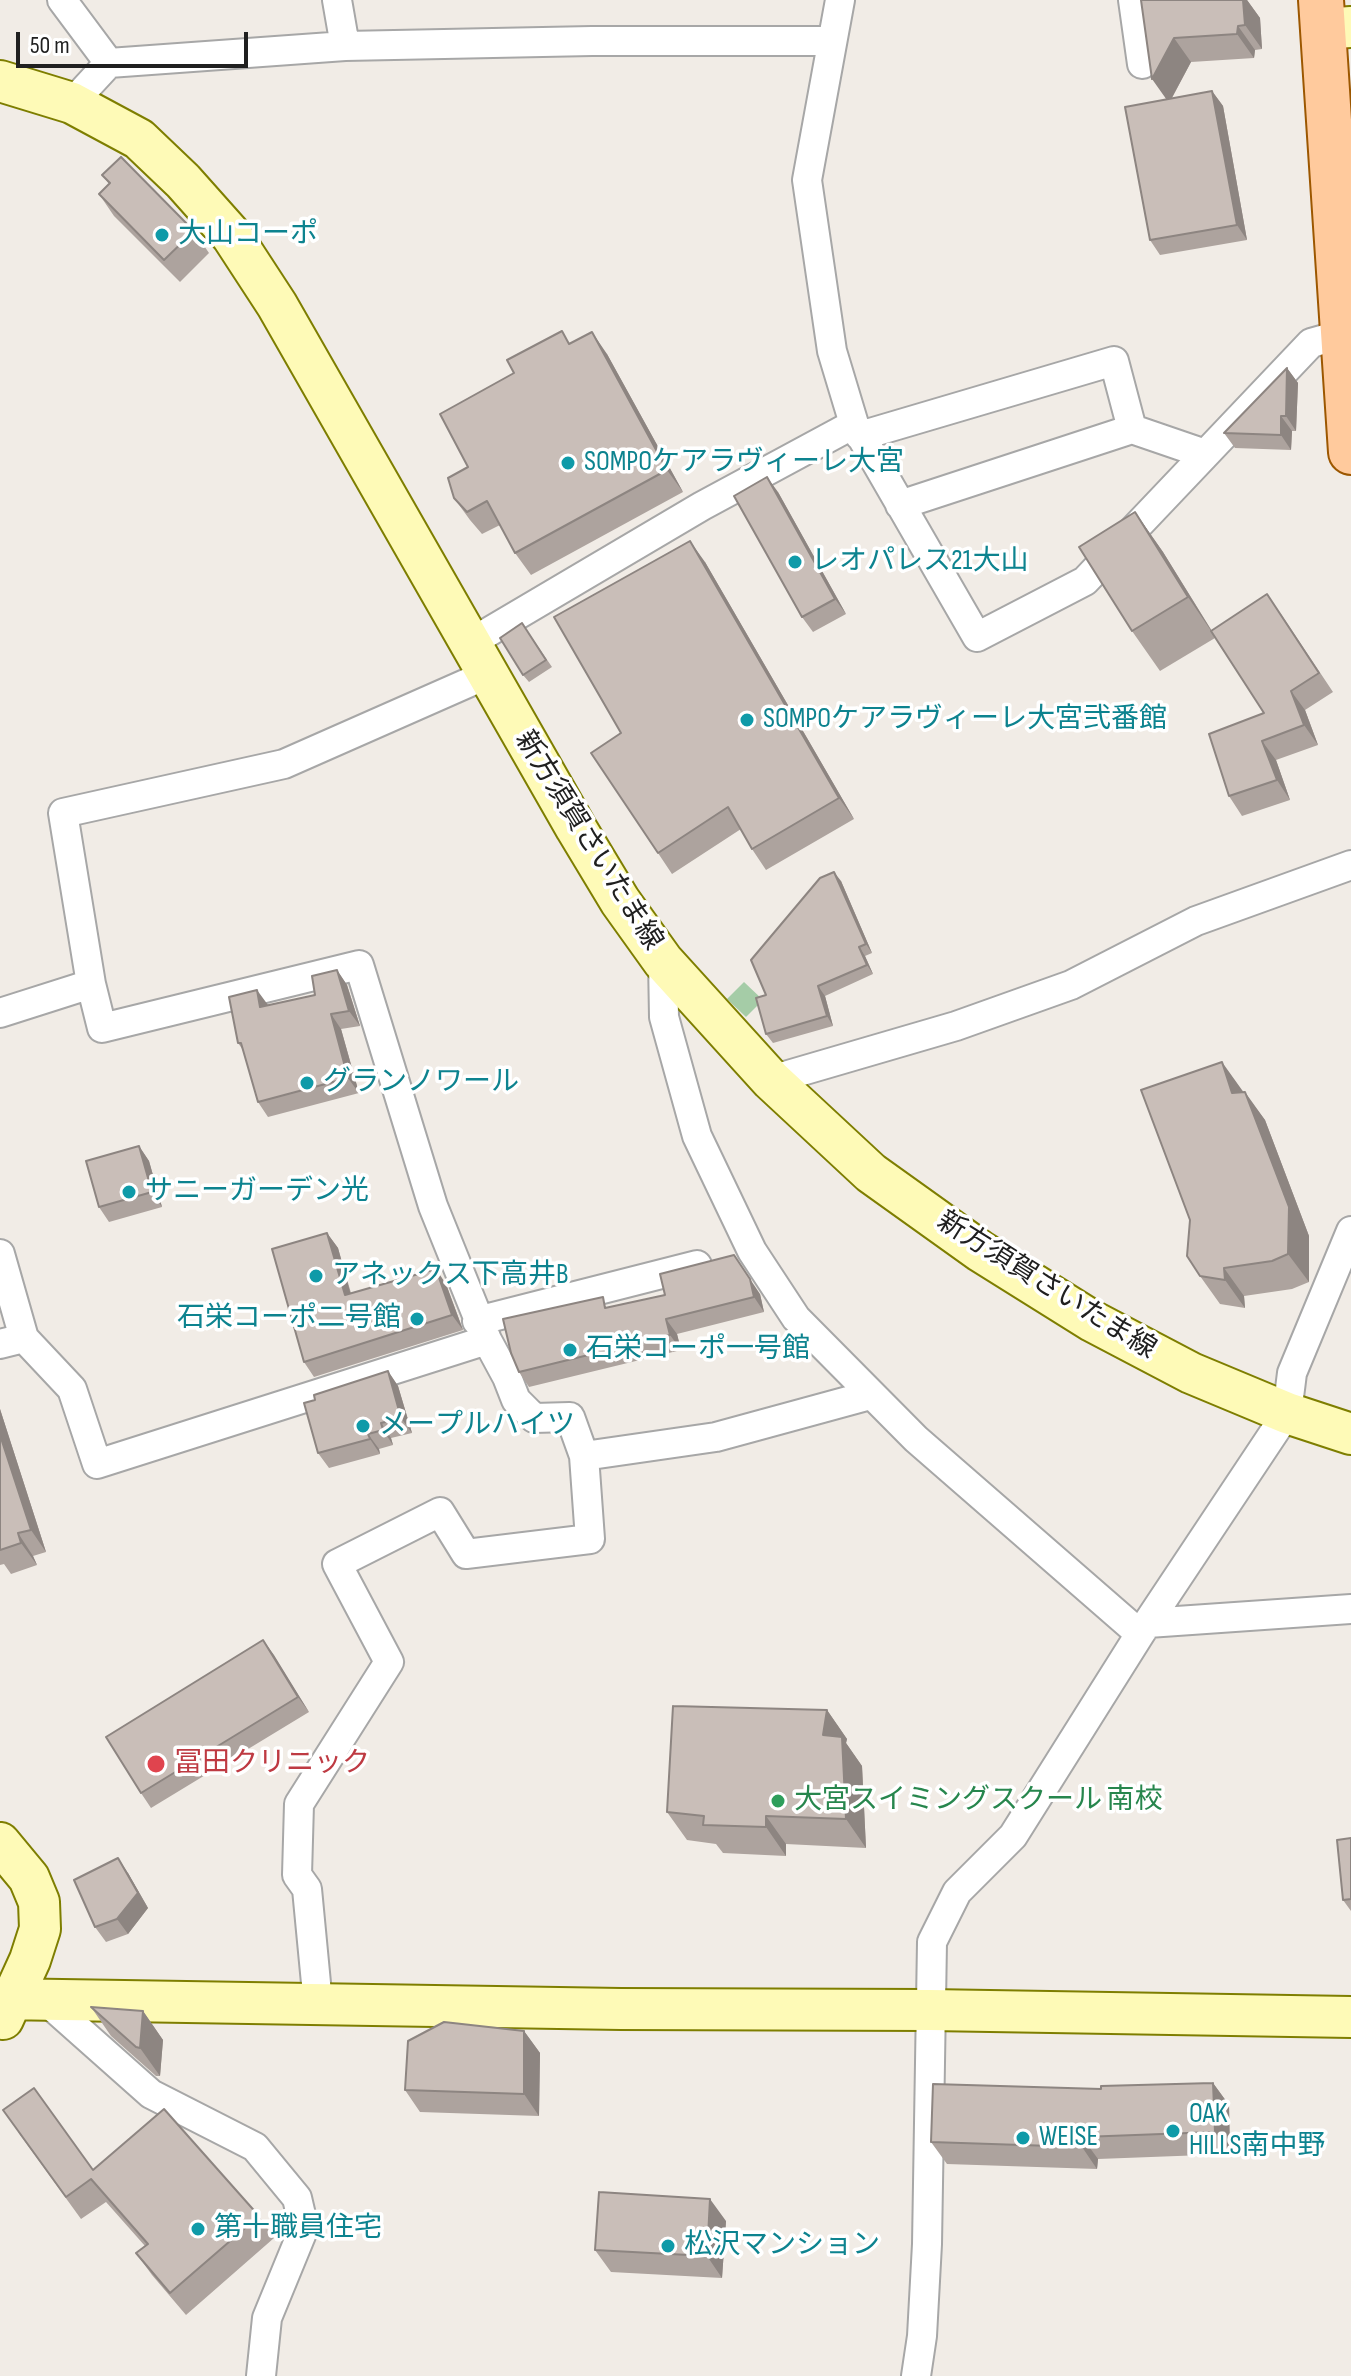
<!DOCTYPE html>
<meta charset="utf-8">
<style>
body{margin:0}
#map{position:relative;width:1351px;height:2376px;overflow:hidden;background:#f1ece6;font-family:"Sofia Sans Condensed",sans-serif}
canvas{display:block}
.scale{position:absolute;left:16px;top:32px;width:232px;height:36px;box-sizing:border-box;border:4px solid #202020;border-top:0;padding-left:10px;font-size:24px;line-height:28px;white-space:nowrap;color:#202020;-webkit-text-stroke:6px #fff;paint-order:stroke}
</style>
<div id="map">
<canvas width="1351" height="2376"></canvas>
<div class="scale">50 m</div>
</div>
<script>
const ctx = document.querySelector('canvas').getContext('2d');
ctx.lineJoin = 'round';
function fill(path, color) { ctx.fillStyle = color; ctx.fill(path, 'evenodd'); }
const shape = rows => new Path2D(rows.map(r => 'M' + r).join(''));
function strokePath(path, color, width, dash) { ctx.strokeStyle = color; ctx.lineWidth = width; ctx.lineCap = dash ? 'butt' : 'round'; ctx.setLineDash(dash || []); ctx.stroke(path); }
function write(font, color, halo, rows, align = 'center') {
  ctx.font = font + ' "Sofia Sans Condensed","Noto Sans JP",sans-serif'; ctx.lineWidth = 7; ctx.setLineDash([]); ctx.textBaseline = 'middle'; ctx.strokeStyle = halo; ctx.fillStyle = color; for (const [text, x, y, turn = 0] of rows) {
    ctx.save(); ctx.translate(x, y); ctx.rotate((+turn || 0) * Math.PI / 180); ctx.textAlign = isNaN(turn) ? turn : align; if (halo) ctx.strokeText(text, 0, 0); ctx.fillText(text, 0, 0); ctx.restore();
  }
}
const cemetery = shape([
 [744,982,763,1000,746,1017,727,999]
]);
const street = shape([
 [62,0,109,63],
 [337,0,345,46],
 [1133,0,1142,64],
 [72,103,109,63,345,46,592,41,831,41],
 [854,424,977,637,1085,581,1311,343,1343,334],
 [1132,429,1205,454],
 [860,436,1114,361,1132,429,900,505],
 [470,643,702,506,854,424,832,351,807,180,840,0],
 [663,961,664,1017,697,1136,752,1251,796,1318,916,1439,1140,1634],
 [0,1013,91,984],
 [771,1080,956,1026,1071,985,1196,921,1351,865],
 [0,1254,24,1338],
 [477,1321,697,1265],
 [0,1344,24,1338,72,1389,97,1464,487,1340,433,1206,359,965,102,1028,91,984,63,813,284,764,488,674],
 [584,1456,716,1437,870,1395],
 [1148,1623,1351,1609],
 [44,1999,151,2094,255,2147,297,2198,304,2228,267,2318,261,2376],
 [318,2004,307,1889,297,1875,299,1804,389,1662,337,1564,440,1512,466,1554,590,1539,584,1456,570,1417,534,1418,516,1400,507,1377,487,1340],
 [916,2376,922,2336,927,2244,932,1942,957,1892,1013,1836,1140,1634,1287,1413,1292,1373,1351,1231]
]);
const secondary = shape([
 [1323,29,1351,27],
 [0,81,72,103,139,139,183,181,232,236,277,305,576,828,620,901,663,961,771,1080,871,1173,980,1251,1092,1321,1191,1373,1287,1413,1351,1434],
 [0,1843,29,1878,39,1902,40,1929,30,1960,3,2019],
 [0,1999,621,2009,930,2010,1351,2017]
]);
const primary = shape([
 [1321,0,1351,452]
]);
const wall = shape([
 [1141,0,1247,0,1260,18,1262,49,1255,50,1254,58,1191,62,1172,98,1212,91,1223,106,1247,240,1160,255,1150,240,1166,99],
 [102,175,194,231,209,253,180,282,114,216,99,194,109,184],
 [570,343,607,354,683,492,531,575,515,553,500,525,482,534,470,520,454,498,468,467],
 [1287,368,1298,383,1296,431,1292,431,1291,450,1235,448,1224,433],
 [778,492,846,614,813,632,802,617],
 [1135,512,1163,552,1212,631,1281,614,1333,692,1305,710,1318,745,1276,760,1290,800,1242,816,1229,796,1264,713,1215,638,1160,671,1132,631],
 [705,562,854,819,766,870,752,849,741,829,672,874,658,853,621,733],
 [522,623,552,667,529,682,523,675],
 [841,881,872,953,865,956,873,974,825,996,833,1026,773,1043,766,1034],
 [337,970,347,985,360,1026,341,1029,359,1093,268,1117,258,1102,243,1050,238,1043,268,1005,315,995],
 [1242,1090,1265,1120,1309,1236,1309,1282,1292,1289,1244,1296,1245,1308,1220,1304,1200,1276],
 [139,1146,149,1161,162,1207,109,1222,99,1207],
 [327,1233,338,1248,351,1293,446,1284,463,1330,314,1377,304,1362],
 [760,1294,764,1312,677,1334,681,1350,529,1387,519,1372,610,1307],
 [388,1371,398,1386,412,1433,391,1438,393,1445,379,1449,380,1454,329,1468,318,1453,315,1400],
 [0,1409,46,1552,33,1556,37,1565,11,1574,4,1564,0,1565],
 [263,1640,309,1712,151,1808,141,1793],
 [827,1710,847,1739,846,1743,862,1766,866,1848,786,1844,786,1856,723,1853,716,1844,687,1840,667,1812],
 [1351,1838,1351,1911,1343,1900],
 [128,1873,148,1908,128,1934,106,1942,95,1927],
 [91,2007,143,2011,163,2040,160,2076,156,2076,111,2036],
 [524,2031,540,2053,539,2116,420,2112,405,2090],
 [1213,2083,1229,2105,1230,2154,1098,2159,1097,2169,947,2164,931,2142,1101,2089],
 [18,2132,93,2170,259,2216,274,2238,186,2315,152,2275,136,2253,145,2246,106,2202,81,2219],
 [726,2221,722,2278,611,2272,595,2250]
]);
const shadedWall = shape([
 [1243,0,1247,0,1260,18,1262,49,1245,25],
 [1238,26,1255,50,1254,58,1237,34],
 [1174,38,1191,62,1169,103,1152,79],
 [1212,91,1223,106,1247,240,1237,225],
 [592,332,607,354,683,492,667,470],
 [1287,368,1298,383,1296,431,1286,416],
 [1281,416,1292,431,1291,450,1281,435],
 [767,477,778,492,846,614,835,599],
 [1135,512,1163,552,1216,638,1188,597],
 [690,541,705,562,854,819,839,798],
 [1291,691,1305,710,1318,745,1304,725],
 [1262,741,1276,760,1290,800,1277,780],
 [834,872,841,881,872,953,866,944],
 [859,947,865,956,873,974,867,965],
 [337,970,347,985,360,1026,349,1011],
 [818,986,825,996,833,1026,827,1016],
 [257,990,268,1005,260,1007],
 [331,1014,341,1029,359,1093,348,1078],
 [1222,1062,1242,1090,1252,1122,1232,1093],
 [1245,1092,1265,1120,1309,1236,1309,1282,1288,1254],
 [139,1146,149,1161,162,1207,152,1192],
 [327,1233,338,1248,355,1310,345,1295],
 [734,1255,760,1294,764,1312,754,1297],
 [1224,1268,1244,1296,1245,1308,1225,1280],
 [436,1269,446,1284,463,1330,452,1315],
 [666,1319,677,1334,681,1350,670,1335],
 [388,1371,398,1386,412,1433,401,1418],
 [0,1409,46,1552,31,1530,0,1435],
 [381,1423,391,1438,393,1445,383,1430],
 [368,1434,379,1449,380,1454,370,1439],
 [18,1533,33,1556,37,1565,21,1543],
 [263,1640,274,1655,309,1712,298,1697],
 [827,1710,847,1739,846,1743,862,1766,866,1848,846,1819,823,1735],
 [766,1816,786,1844,786,1856,766,1827],
 [118,1858,128,1873,148,1908,128,1934,117,1919],
 [143,2011,163,2040,160,2076,140,2048],
 [524,2031,540,2053,539,2116,524,2094],
 [1213,2083,1229,2105,1230,2154,1215,2132],
 [1082,2137,1098,2159,1097,2169,1082,2147],
 [710,2199,726,2221,722,2278,707,2256]
]);
const building = shape([
 [1141,0,1243,0,1245,25,1238,26,1237,34,1174,38,1152,79,1141,0],
 [1212,91,1237,225,1150,240,1125,107,1212,91],
 [121,157,194,231,164,260,99,194,110,183,102,175,121,157],
 [562,331,569,344,592,332,667,470,515,553,487,501,467,512,454,498,448,478,468,467,440,414,514,373,507,360,562,331],
 [1287,368,1286,416,1281,416,1281,435,1224,433,1287,368],
 [767,477,835,599,802,617,734,496,767,477],
 [1135,512,1188,597,1132,631,1079,547,1135,512],
 [690,541,839,798,752,849,728,807,658,853,591,753,621,733,554,617,690,541],
 [1267,594,1319,673,1291,691,1304,725,1262,741,1277,780,1229,796,1209,734,1264,713,1211,631,1267,594],
 [522,623,546,660,523,675,500,638,522,623],
 [834,872,866,944,859,947,867,965,818,986,827,1016,766,1034,756,998,766,995,751,960,820,878,834,872],
 [337,970,349,1011,331,1014,348,1078,258,1102,241,1043,238,1043,229,997,257,990,260,1007,315,995,312,976,337,970],
 [1222,1062,1232,1093,1245,1092,1289,1207,1288,1254,1272,1261,1224,1268,1225,1280,1200,1276,1187,1256,1190,1220,1141,1090,1222,1062],
 [139,1146,152,1192,99,1207,86,1161,139,1146],
 [327,1233,345,1295,436,1269,452,1315,304,1362,272,1249,327,1233],
 [734,1255,750,1279,754,1297,666,1319,670,1335,519,1372,511,1353,503,1319,603,1297,605,1308,665,1295,660,1274,734,1255],
 [388,1371,401,1418,381,1423,383,1430,368,1434,370,1439,318,1453,304,1403,315,1400,314,1395,388,1371],
 [0,1435,31,1530,18,1533,21,1543,0,1550,0,1435],
 [263,1640,298,1697,141,1793,106,1737,263,1640],
 [673,1706,827,1710,823,1735,842,1737,846,1819,766,1816,766,1827,703,1825,704,1816,667,1812,673,1706],
 [1351,1838,1351,1899,1343,1900,1337,1840,1351,1838],
 [118,1858,138,1893,117,1919,95,1927,74,1880,118,1858],
 [91,2007,143,2011,140,2048,136,2047,91,2007],
 [444,2022,524,2031,524,2094,405,2090,408,2041,444,2022],
 [1213,2083,1215,2132,1082,2137,1082,2147,931,2142,933,2084,1101,2089,1101,2086,1213,2083],
 [34,2088,93,2170,164,2109,259,2216,170,2293,136,2253,148,2244,91,2179,66,2197,3,2110,34,2088],
 [599,2192,710,2199,707,2256,595,2250,599,2192]
]);
const markers = [
 [162,235,8,"#0f9aa8"],
 [568,463,8,"#0f9aa8"],
 [795,562,8,"#0f9aa8"],
 [747,720,8,"#0f9aa8"],
 [307,1083,8,"#0f9aa8"],
 [129,1192,8,"#0f9aa8"],
 [316,1276,8,"#0f9aa8"],
 [417,1319,8,"#0f9aa8"],
 [570,1350,8,"#0f9aa8"],
 [363,1426,8,"#0f9aa8"],
 [156,1764,10,"#e0444e"],
 [778,1801,8,"#2e9e5b"],
 [1173,2131,8,"#0f9aa8"],
 [1023,2138,8,"#0f9aa8"],
 [198,2229,8,"#0f9aa8"],
 [668,2246,8,"#0f9aa8"]
];
const cultureNames = [
 ["大山コーポ",178,235],
 ["SOMPOケアラヴィーレ大宮",584,463],
 ["レオパレス21大山",811,562],
 ["SOMPOケアラヴィーレ大宮弐番館",763,720],
 ["グランノワール",323,1083],
 ["サニーガーデン光",145,1192],
 ["アネックス下高井B",332,1276],
 ["石栄コーポ二号館",401,1319,"right"],
 ["石栄コーポ一号館",586,1350],
 ["メープルハイツ",379,1426],
 ["OAK",1189,2115],
 ["HILLS南中野",1189,2147],
 ["WEISE",1039,2138],
 ["第十職員住宅",214,2229],
 ["松沢マンション",684,2246]
];
const streetNames = [
 ["新方須賀さいたま線",588,841,58],
 ["新方須賀さいたま線",1046,1286,32]
];
const healthNames = [
 ["冨田クリニック",174,1764]
];
const leisureNames = [
 ["大宮スイミングスクール 南校",794,1801]
];
fill(cemetery, '#a5cca7');
strokePath(street, '#a7a7a7', 32);
strokePath(secondary, '#7e7e00', 44);
strokePath(primary, '#9c5700', 48);
strokePath(street, '#fff', 28);
strokePath(secondary, '#fefab7', 40);
strokePath(primary, '#ffca9d', 44);
fill(wall, '#ada39e');
fill(shadedWall, '#8d8581');
fill(building, '#c9beb8');
strokePath(building, '#8d8581', 2);
for (const [x, y, r, color] of markers) { const dot = new Path2D(); dot.arc(x, y, r, 0, 2 * Math.PI); ctx.fillStyle = color; ctx.fill(dot); strokePath(dot, '#fff', 3); }
write('28px', '#0d838f', '#fff', cultureNames, 'left');
write('28px', '#202020', '#fff', streetNames);
write('28px', '#be3a42', '#fff', healthNames, 'left');
write('28px', '#27864d', '#fff', leisureNames, 'left');
</script>
